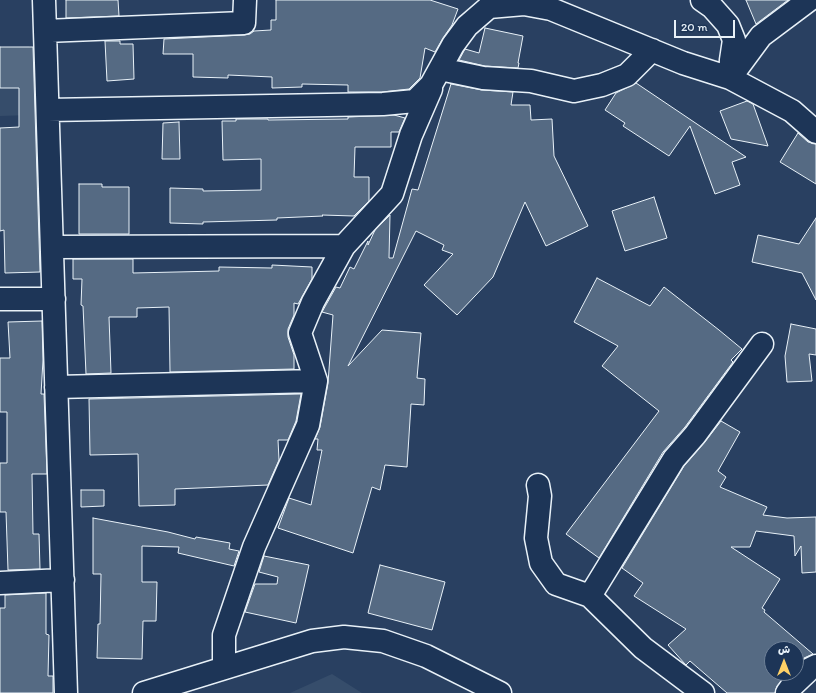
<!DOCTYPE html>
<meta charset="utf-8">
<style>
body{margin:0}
#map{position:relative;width:816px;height:693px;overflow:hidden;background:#294061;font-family:Itim,"Playpen Sans Arabic",sans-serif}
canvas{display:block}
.north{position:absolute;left:764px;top:641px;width:40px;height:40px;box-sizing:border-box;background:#1d3557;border:1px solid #6e8097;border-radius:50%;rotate:0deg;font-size:11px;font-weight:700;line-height:16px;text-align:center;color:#e8f1f8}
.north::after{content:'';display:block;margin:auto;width:14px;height:18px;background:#ffd166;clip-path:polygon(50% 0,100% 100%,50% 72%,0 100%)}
.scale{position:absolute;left:674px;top:20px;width:61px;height:18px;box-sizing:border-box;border:2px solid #e8f1f8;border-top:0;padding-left:5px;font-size:12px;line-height:14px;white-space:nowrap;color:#e8f1f8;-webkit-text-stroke:3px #1d3557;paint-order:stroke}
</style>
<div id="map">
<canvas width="816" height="693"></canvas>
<div class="north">ش</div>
<div class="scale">20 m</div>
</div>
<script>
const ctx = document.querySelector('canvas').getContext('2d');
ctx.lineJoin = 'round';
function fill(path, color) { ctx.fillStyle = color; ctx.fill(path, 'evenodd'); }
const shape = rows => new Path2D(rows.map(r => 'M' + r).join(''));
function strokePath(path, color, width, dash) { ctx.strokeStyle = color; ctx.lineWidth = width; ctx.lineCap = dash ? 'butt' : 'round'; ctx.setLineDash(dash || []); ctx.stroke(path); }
const built = shape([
 [29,46,31,115,0,116,0,47],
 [332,674,362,693,290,693]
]);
const building = shape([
 [66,0,118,0,119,16,66,18,66,0],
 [276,0,430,0,458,9,452,25,443,38,435,52,425,48,420,78,409,89,382,92,348,92,348,85,302,84,302,87,272,88,272,77,228,75,228,78,193,77,193,54,163,54,164,39,244,35,250,34,254,31,271,30,271,20,276,20,276,0],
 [746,0,788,0,756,24,746,0],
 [485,28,523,36,518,63,519,63,518,68,485,66,459,60,465,49,479,53,485,28],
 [105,41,120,41,120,44,133,44,134,79,107,81,105,41],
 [0,47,33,47,40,272,5,273,4,230,0,231,0,128,19,127,19,88,0,88,0,47],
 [636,83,746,157,732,162,740,185,715,194,690,126,669,156,623,126,625,123,605,110,616,93,636,83],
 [451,84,482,90,513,92,511,105,530,105,531,120,552,119,554,156,588,226,546,246,525,202,493,277,457,315,424,285,453,254,442,250,444,245,416,231,348,366,382,330,421,333,417,378,425,379,424,405,411,404,407,467,385,465,380,490,372,487,353,553,278,528,289,498,311,505,322,450,317,450,318,439,315,439,320,427,328,383,333,315,322,312,336,287,340,288,350,267,354,269,368,241,368,245,375,230,390,215,389,258,393,258,412,189,418,190,451,84],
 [747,101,753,104,768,146,731,139,720,111,747,101],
 [394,115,405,118,399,132,391,132,391,147,355,147,354,177,369,177,369,201,354,216,322,215,323,216,277,218,277,220,203,222,203,224,170,223,170,188,203,189,203,191,261,190,261,159,223,160,222,121,236,121,236,119,268,119,268,120,348,119,348,117,394,115],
 [179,122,180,159,162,159,163,123,179,122],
 [798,133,808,142,816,144,816,184,780,162,798,133],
 [79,184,102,184,102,187,129,187,129,234,79,234,79,184],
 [654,197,667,238,625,251,612,211,654,197],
 [816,218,816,300,802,273,752,262,758,235,799,244,816,218],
 [73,259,133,259,133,273,219,271,219,267,272,268,272,265,312,267,312,279,298,304,294,303,294,315,288,329,288,337,294,355,294,369,170,372,169,307,137,308,137,317,109,317,111,373,86,374,83,306,81,305,82,279,73,279,73,259],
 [597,278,650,306,664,287,719,330,742,349,731,360,733,362,685,427,663,452,599,558,566,534,659,411,602,366,618,346,574,322,597,278],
 [42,321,43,360,41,394,44,394,47,474,32,474,33,534,39,534,40,569,8,570,6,512,0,512,0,463,7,463,7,412,0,412,0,358,10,358,8,322,42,321],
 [791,324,816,329,816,355,809,354,812,381,787,382,785,356,791,324],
 [301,394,296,421,288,440,278,440,279,460,268,485,175,489,175,505,139,506,138,454,90,455,89,399,301,394],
 [721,421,740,432,718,471,726,477,720,487,767,507,763,515,787,518,816,517,816,572,802,573,801,546,795,556,794,536,756,531,750,547,731,547,780,579,762,608,765,610,764,612,813,654,804,658,796,665,796,649,772,649,772,673,788,673,777,686,775,693,727,693,690,661,686,665,685,664,668,645,686,629,634,596,643,583,622,568,684,466,704,443,721,421],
 [81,490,104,490,104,506,81,507,81,490],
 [93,518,168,532,195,539,196,537,230,543,229,549,239,551,234,566,178,553,179,547,142,546,142,582,157,582,156,621,143,621,142,659,97,658,98,624,100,624,101,574,93,574,93,518],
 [264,556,309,565,296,623,245,612,255,584,277,584,278,577,259,572,264,556],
 [380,565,445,582,432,630,368,613,380,565],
 [46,593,46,634,49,635,48,676,53,676,53,693,0,693,0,608,5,608,5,595,46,593]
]);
const minor = shape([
 [44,0,66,693],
 [702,0,712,7,728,25,734,40,731,60,730,78,761,36,809,0],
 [45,31,244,23,245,0],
 [440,69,483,78,531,81,574,91,602,85,627,75,652,50],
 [48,110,383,104,415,101,431,85,453,45,467,26,489,7,524,4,551,9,683,63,730,78,792,111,816,132],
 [52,247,344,246],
 [0,299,54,299],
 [56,387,316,381],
 [538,485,540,496,536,538,541,563,556,584,590,596,643,648,703,693],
 [0,583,63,580],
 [590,596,674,459,695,435,762,344],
 [224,668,224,635,254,547,308,425,316,381,300,333,313,302,344,246,392,194,411,135,431,89],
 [144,693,312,641,344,637,383,641,426,656,500,693],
 [787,693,792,686,810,669,816,666]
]);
fill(built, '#364d6b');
fill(building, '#556a83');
strokePath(building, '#e8f1f8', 1);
strokePath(minor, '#e8f1f8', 25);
strokePath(minor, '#1d3557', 22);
</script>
